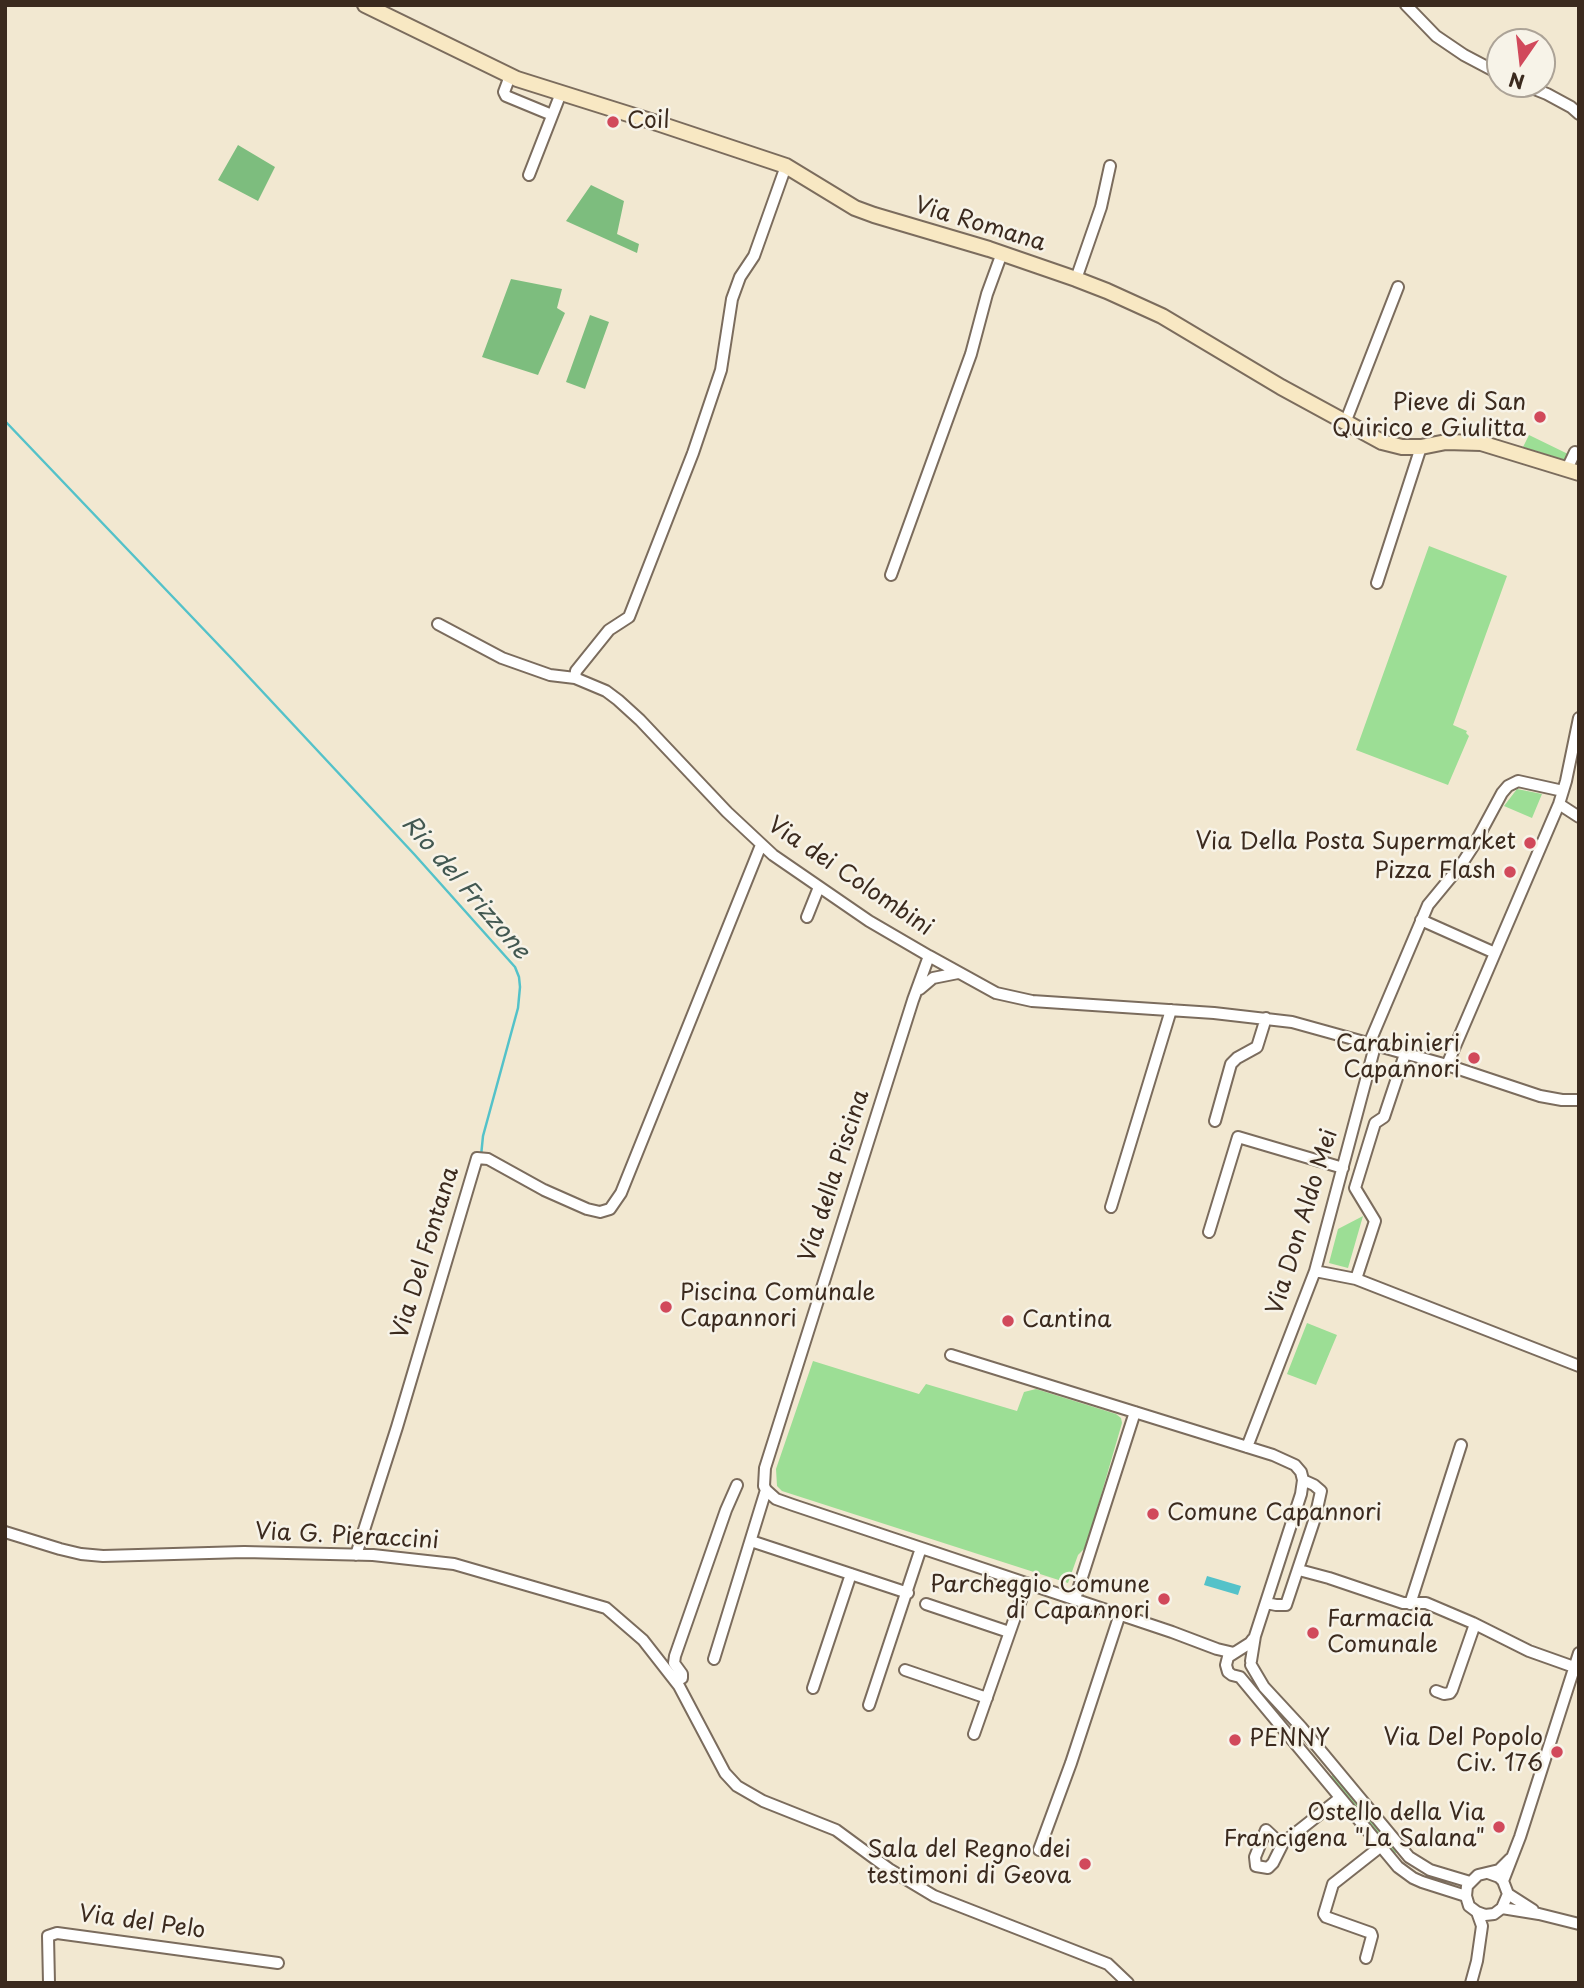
<!DOCTYPE html>
<style>
body{margin:0}
#map{position:relative;width:1584px;height:1988px;overflow:hidden;background:#f2e8d1;font-family:"Playpen Sans",sans-serif}
canvas{display:block}
.frame{position:absolute;inset:0;border:7px solid #3b2a1e;pointer-events:none}
.north{position:absolute;left:1486px;top:28px;width:70px;height:70px;box-sizing:border-box;background:#f7f3e8;border:2px solid #aca397;border-radius:50%;rotate:194deg;font-size:19px;font-weight:700;line-height:28px;text-align:center;color:#3b2a1e}
.north::after{content:'';display:block;margin:auto;width:24px;height:32px;background:#d1495b;clip-path:polygon(50% 0,100% 100%,50% 72%,0 100%)}
</style>
<div id="map">
<canvas width="1584" height="1988"></canvas>
<div class="frame"></div>
<div class="north">N</div>
</div>
<script>
const ctx = document.querySelector('canvas').getContext('2d');
ctx.lineJoin = 'round';
function fill(path, color) { ctx.fillStyle = color; ctx.fill(path, 'evenodd'); }
const shape = rows => new Path2D(rows.map(r => 'M' + r).join(''));
function strokePath(path, color, width, dash) { ctx.strokeStyle = color; ctx.lineWidth = width; ctx.lineCap = dash ? 'butt' : 'round'; ctx.setLineDash(dash || []); ctx.stroke(path); }
function write(font, color, halo, rows, align = 'center') {
  ctx.font = font + ' "Playpen Sans",sans-serif'; ctx.lineWidth = 5; ctx.setLineDash([]); ctx.textBaseline = 'middle'; ctx.strokeStyle = halo; ctx.fillStyle = color; for (const [text, x, y, turn = 0] of rows) {
    ctx.save(); ctx.translate(x, y); ctx.rotate((+turn || 0) * Math.PI / 180); ctx.textAlign = isNaN(turn) ? turn : align; if (halo) ctx.strokeText(text, 0, 0); ctx.fillText(text, 0, 0); ctx.restore();
  }
}
const green = shape([
 [1529,435,1568,454,1565,460,1523,447],
 [1429,546,1507,576,1453,725,1467,731,1466,733,1469,736,1448,785,1356,750],
 [1517,789,1542,794,1532,818,1504,806],
 [1363,1216,1348,1268,1329,1263,1338,1229],
 [1307,1323,1337,1335,1316,1385,1287,1374],
 [813,1361,919,1394,926,1384,1017,1411,1024,1392,1036,1389,1116,1414,1121,1418,1122,1423,1086,1547,1078,1555,1068,1583,782,1491,777,1486,776,1469],
 [1333,1775,1397,1852,1394,1854,1330,1777]
]);
const forest = shape([
 [238,145,275,167,258,201,218,180],
 [591,185,624,201,617,234,639,244,637,253,566,221],
 [511,279,562,289,557,308,565,313,538,375,482,357],
 [590,315,609,322,585,389,566,382]
]);
const water = shape([
 [1207,1576,1241,1586,1238,1595,1204,1585]
]);
const stream = shape([
 [5,421,232,659,414,854,515,967,519,977,520,987,518,1008,483,1136,481,1156]
]);
const street = shape([
 [1406,5,1436,36,1464,55,1500,74],
 [510,76,504,92,506,96,552,115],
 [1522,84,1547,94,1571,107,1579,114],
 [529,175,561,93],
 [1076,279,1101,207,1110,166],
 [1345,423,1398,287],
 [1567,469,1575,452],
 [891,575,971,354,987,294,1002,253],
 [1377,583,1421,447],
 [438,624,502,658,550,675,575,678,606,691,618,700,640,720,727,812,773,855,869,921,929,956,996,993,1032,1001,1214,1013,1292,1022,1447,1065,1540,1096,1562,1100,1579,1100],
 [575,678,576,671,609,630,629,617,693,453,721,370,732,299,740,277,754,256,786,166],
 [1559,804,1579,817],
 [807,917,819,887],
 [1421,920,1495,953],
 [920,989,933,978,958,973],
 [1369,1044,1428,905,1461,865,1474,845,1502,793,1508,786,1518,781,1563,791],
 [1447,1065,1559,804,1566,781,1579,718],
 [1215,1121,1231,1064,1237,1058,1257,1047,1266,1018],
 [1111,1207,1171,1010],
 [1209,1232,1238,1137,1343,1168],
 [1315,1271,1356,1279,1579,1366],
 [1356,1279,1375,1221,1355,1188,1375,1123,1384,1117,1405,1054],
 [951,1355,1273,1455,1295,1465,1301,1472,1303,1480,1301,1494,1255,1636,1251,1661],
 [1247,1447,1315,1271,1375,1046],
 [766,1490,776,1499,793,1505,1172,1632,1217,1649,1234,1653],
 [5,1532,60,1549,81,1554,103,1556,244,1552,373,1555,454,1564,606,1608,643,1640,679,1686,725,1773,737,1786,763,1801,836,1830,889,1869,934,1896,1108,1964,1128,1983],
 [751,1541,908,1593],
 [356,1555,397,1427,477,1158,488,1159,544,1190,587,1209,600,1212,610,1209,621,1193,761,845],
 [1299,1570,1329,1578,1403,1603,1426,1603,1473,1623,1529,1651,1574,1667],
 [1075,1599,1135,1412],
 [1266,1603,1276,1605,1286,1605,1315,1518,1321,1491,1314,1485,1303,1480],
 [926,1604,1009,1632],
 [1410,1604,1461,1445],
 [1253,1639,1250,1643,1228,1657,1226,1665,1228,1672,1232,1675,1240,1677,1398,1867,1413,1878,1422,1882,1466,1896],
 [714,1659,766,1490,764,1486,765,1468,913,1000,929,956],
 [1251,1665,1264,1687,1301,1727,1409,1857,1430,1870,1470,1882],
 [905,1670,987,1698],
 [676,1681,682,1678,682,1674,674,1663,675,1656,726,1510,737,1485],
 [813,1688,851,1574],
 [1436,1691,1444,1694,1450,1693,1452,1690,1475,1624],
 [869,1705,921,1548],
 [974,1734,1027,1583],
 [1282,1845,1266,1830,1255,1857,1256,1866,1268,1868,1273,1863,1283,1843,1340,1798],
 [1039,1850,1071,1763,1120,1614],
 [1488,1873,1499,1877,1503,1881,1508,1894,1502,1908,1494,1914,1485,1915,1477,1912,1469,1906,1466,1896,1467,1886,1478,1875,1499,1870,1510,1859],
 [1503,1881,1520,1837,1579,1653],
 [1508,1894,1533,1910],
 [1502,1908,1539,1914,1579,1924],
 [1366,1958,1372,1936,1371,1933,1326,1917,1324,1914,1333,1884,1380,1847],
 [49,1983,48,1936,57,1933,278,1963],
 [1471,1983,1477,1961,1482,1926,1477,1912]
]);
const secondary = shape([
 [365,5,517,79,660,124,786,166,855,208,874,215,989,249,1076,279,1107,291,1162,316,1281,387,1382,442,1402,447,1421,447,1446,442,1481,443,1579,473]
]);
const markers = [
 [613,122,7,"#d1495b"],
 [1540,417,7,"#d1495b"],
 [1530,843,7,"#d1495b"],
 [1510,872,7,"#d1495b"],
 [1474,1058,7,"#d1495b"],
 [666,1307,7,"#d1495b"],
 [1008,1321,7,"#d1495b"],
 [1153,1514,7,"#d1495b"],
 [1164,1599,7,"#d1495b"],
 [1313,1633,7,"#d1495b"],
 [1235,1740,7,"#d1495b"],
 [1557,1752,7,"#d1495b"],
 [1499,1827,7,"#d1495b"],
 [1085,1864,7,"#d1495b"]
];
const poiNames = [
 ["Coil",627,122,"left"],
 ["Pieve di San",1526,404],
 ["Quirico e Giulitta",1526,430],
 ["Via Della Posta Supermarket",1516,843],
 ["Pizza Flash",1496,872],
 ["Carabinieri",1460,1045],
 ["Capannori",1460,1071],
 ["Piscina Comunale",680,1294,"left"],
 ["Capannori",680,1320,"left"],
 ["Cantina",1022,1321,"left"],
 ["Comune Capannori",1167,1514,"left"],
 ["Parcheggio Comune",1150,1586],
 ["di Capannori",1150,1612],
 ["Farmacia",1327,1620,"left"],
 ["Comunale",1327,1646,"left"],
 ["Via Del Popolo",1543,1739],
 ["Civ. 176",1543,1765],
 ["PENNY",1249,1740,"left"],
 ["Ostello della Via",1485,1814],
 ["Francigena \"La Salana\"",1485,1840],
 ["Sala del Regno dei",1071,1851],
 ["testimoni di Geova",1071,1877]
];
const streetNames = [
 ["Via Romana",980,225,17],
 ["Via dei Colombini",850,877,34],
 ["Via della Piscina",835,1176,-72],
 ["Via Don Aldo Mei",1303,1222,-73],
 ["Via Del Fontana",426,1253,-73],
 ["Via G. Pieraccini",347,1537,3],
 ["Via del Pelo",142,1923,8]
];
const waterNames = [
 ["Rio del Frizzone",465,888,49]
];
fill(green, '#9cde95');
fill(forest, '#7dbd7e');
fill(water, '#54c2c9');
strokePath(stream, '#54c2c9', 2.5);
strokePath(street, '#7b6c5d', 14);
strokePath(secondary, '#7b6c5d', 18);
strokePath(street, '#fff', 10);
strokePath(secondary, '#f8e8c3', 14);
for (const [x, y, r, color] of markers) { const dot = new Path2D(); dot.arc(x, y, r, 0, 2 * Math.PI); ctx.fillStyle = color; ctx.fill(dot); strokePath(dot, '#f7f3e8', 2.5); }
write('23px', '#3b2a1e', '#f7f3e8', poiNames, 'right');
write('23px', '#3b2a1e', '#f7f3e8', streetNames);
write('italic 24px', '#425851', '#f7f3e8', waterNames);
</script>
